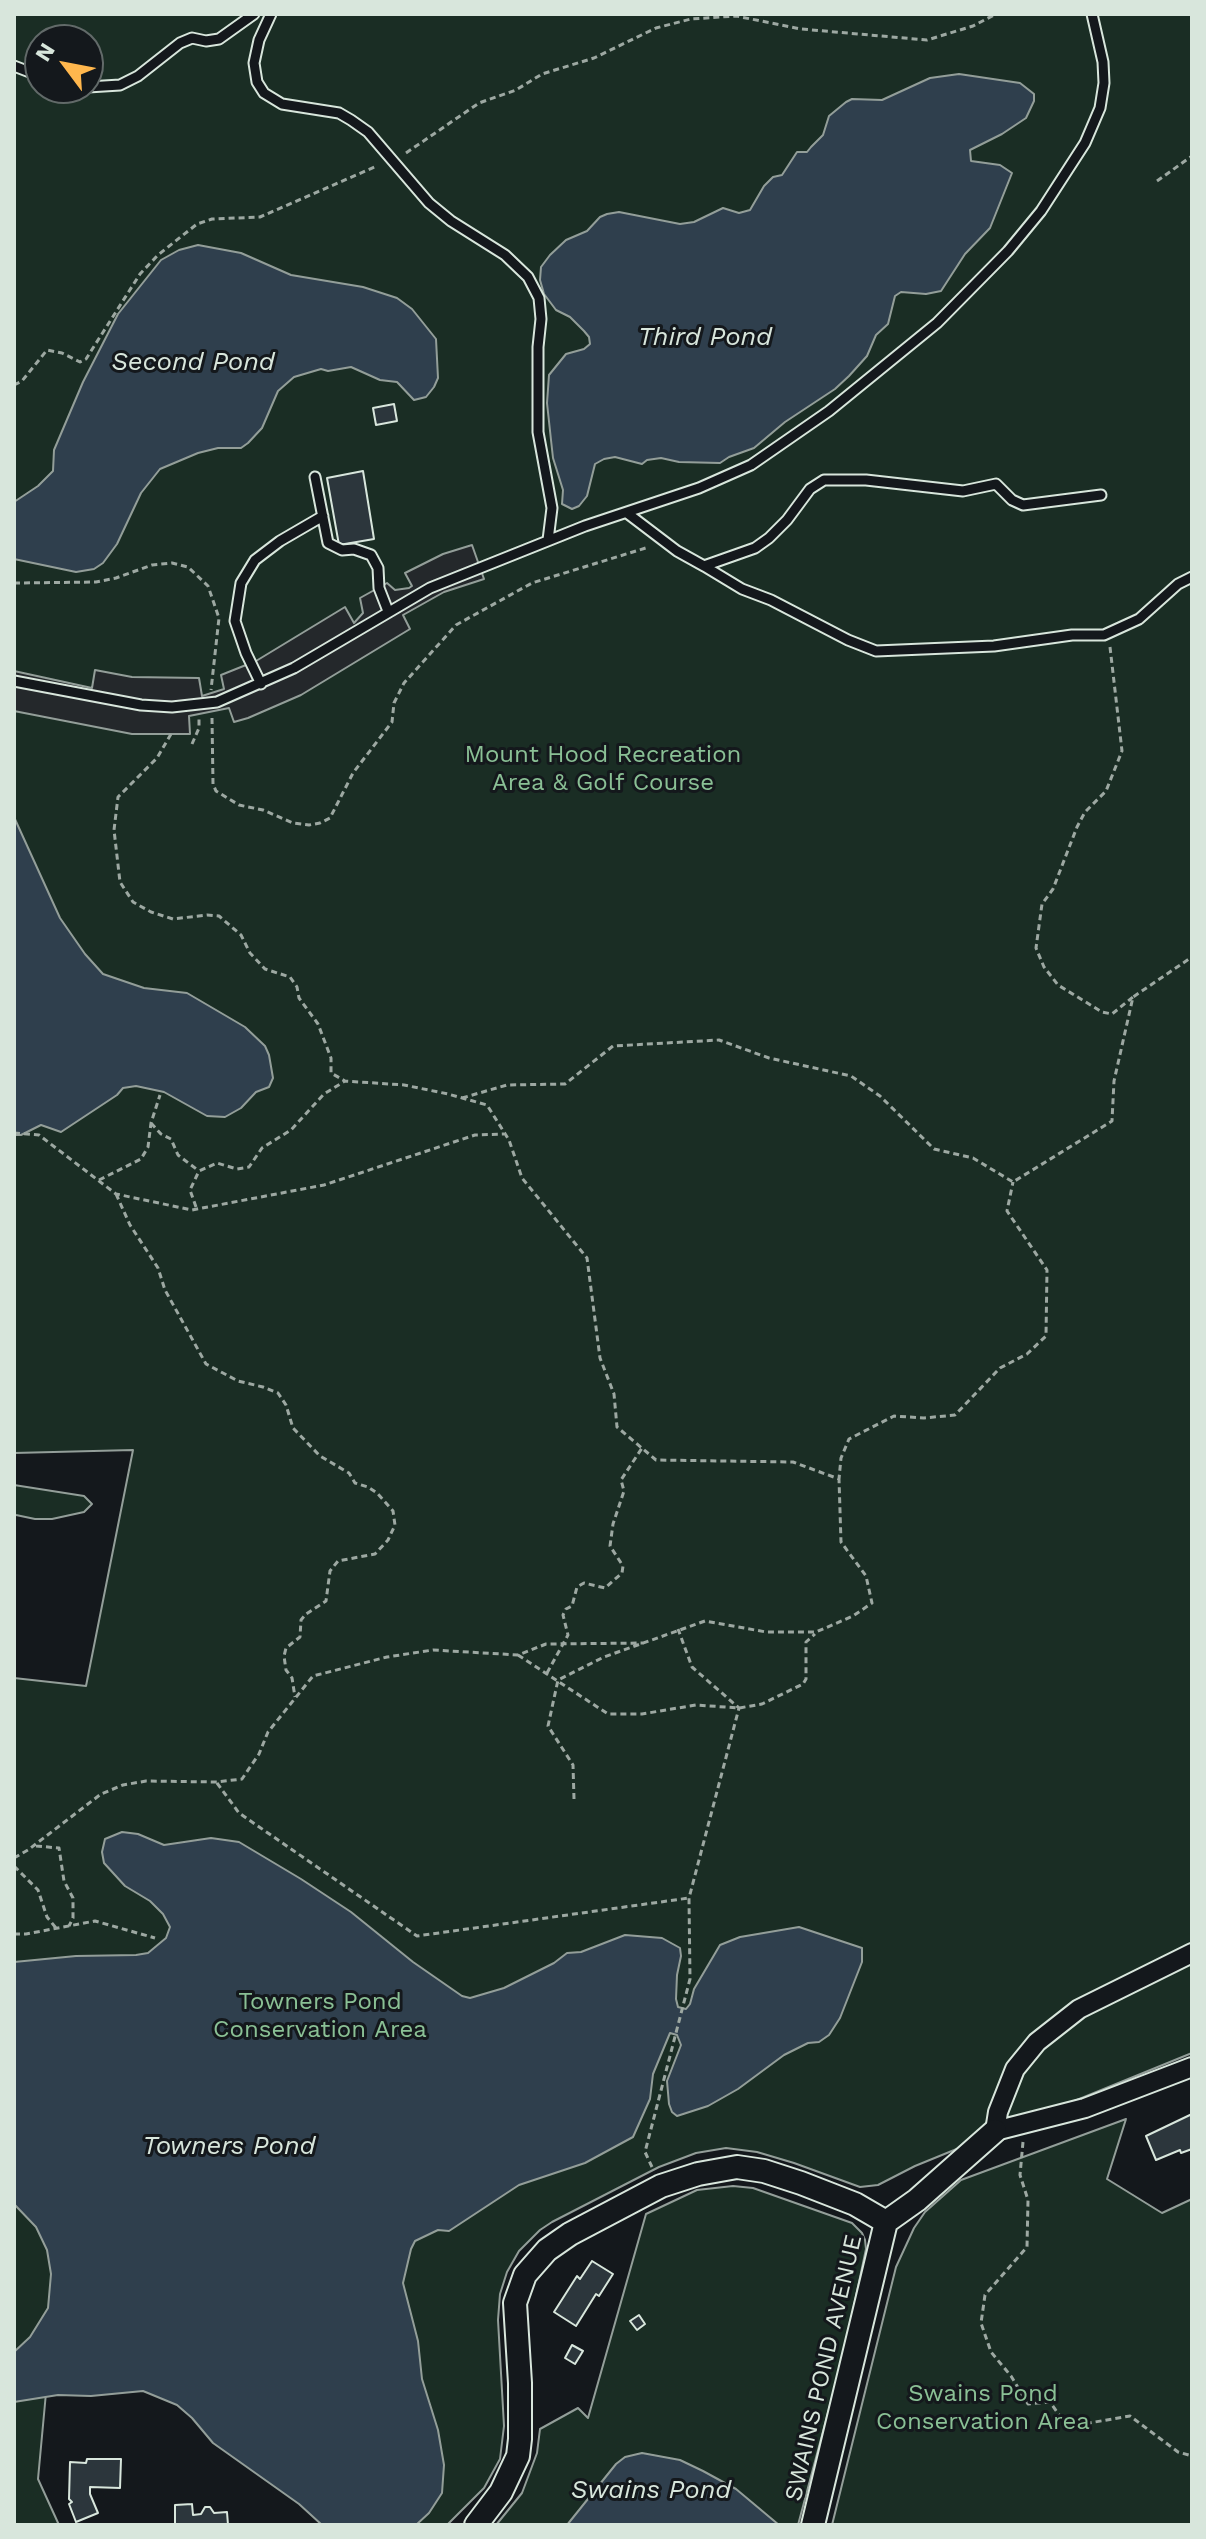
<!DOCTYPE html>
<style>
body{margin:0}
#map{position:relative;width:1206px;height:2539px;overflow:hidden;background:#14181c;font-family:"Work Sans",sans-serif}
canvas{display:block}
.frame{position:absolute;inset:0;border:16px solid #d8e6dc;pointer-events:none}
.north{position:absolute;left:24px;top:24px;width:80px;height:80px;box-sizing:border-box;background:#14181c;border:2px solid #626a69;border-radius:50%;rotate:302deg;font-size:22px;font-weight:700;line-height:32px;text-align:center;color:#d8e6dc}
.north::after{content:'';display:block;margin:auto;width:28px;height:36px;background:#ffb74d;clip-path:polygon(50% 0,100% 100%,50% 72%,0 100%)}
</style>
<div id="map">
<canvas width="1206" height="2539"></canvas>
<div class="frame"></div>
<div class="north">N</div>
</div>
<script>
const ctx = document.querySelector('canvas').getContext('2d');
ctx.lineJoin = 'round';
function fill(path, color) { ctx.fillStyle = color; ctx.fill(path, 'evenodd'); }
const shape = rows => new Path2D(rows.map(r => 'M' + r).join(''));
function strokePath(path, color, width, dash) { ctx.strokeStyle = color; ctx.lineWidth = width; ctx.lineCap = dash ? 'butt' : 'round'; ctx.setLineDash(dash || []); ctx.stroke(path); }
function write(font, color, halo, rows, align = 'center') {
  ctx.font = font + ' "Work Sans",sans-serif'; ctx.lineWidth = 6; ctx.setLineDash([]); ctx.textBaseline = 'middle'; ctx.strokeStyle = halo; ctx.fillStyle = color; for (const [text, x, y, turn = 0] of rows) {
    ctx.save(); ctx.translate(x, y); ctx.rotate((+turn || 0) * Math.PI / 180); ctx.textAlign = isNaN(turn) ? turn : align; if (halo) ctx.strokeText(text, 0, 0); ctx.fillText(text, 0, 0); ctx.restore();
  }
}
const green = shape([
 [14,14,1192,14,1192,2053,915,2166,878,2185,860,2187,794,2163,757,2152,726,2148,696,2153,659,2167,552,2222,540,2230,519,2251,507,2272,500,2294,498,2320,504,2426,500,2459,484,2488,447,2525,336,2525,175,2390,47,2382,38,2479,59,2525,14,2525,14,1678,86,1686,133,1450,14,1453,14,14],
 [40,40,88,40,88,88,40,88,40,40],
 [14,1485,84,1496,92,1504,84,1512,52,1519,35,1519,16,1515,14,1514,14,1485],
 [1126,2119,1107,2179,1162,2213,1192,2199,1192,2525,832,2525,896,2267,914,2228,925,2212,961,2180,1126,2119],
 [733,2186,753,2188,852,2223,862,2233,865,2240,866,2249,844,2353,798,2525,496,2525,522,2493,537,2453,540,2429,578,2408,588,2418,646,2214,697,2190,733,2186]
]);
const parking = shape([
 [472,545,484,579,444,592,403,615,410,629,301,695,248,718,234,722,229,708,189,716,190,734,132,734,14,711,14,671,92,688,95,670,132,677,199,678,202,696,224,689,221,675,256,661,345,607,354,623,363,613,360,598,387,583,395,590,409,588,412,586,405,573,443,554,472,545]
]);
const water = shape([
 [959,74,1020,83,1034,94,1034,101,1026,118,1002,134,970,150,971,161,1000,165,1012,173,990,228,965,254,941,291,926,294,901,292,895,296,888,324,876,335,867,356,849,376,835,389,785,422,754,448,729,457,720,463,679,462,661,458,647,460,642,464,615,457,604,459,595,464,587,496,579,506,572,509,562,504,563,490,553,458,551,440,547,403,549,375,566,354,584,349,590,344,589,337,584,331,570,317,556,310,544,294,540,280,541,267,550,255,566,240,587,231,600,217,607,214,619,212,680,224,694,222,723,208,739,213,750,210,764,186,773,177,782,175,797,152,807,152,811,147,823,135,829,116,846,102,852,99,882,100,930,78,959,74],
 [198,245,241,253,291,275,363,287,397,298,412,309,436,339,438,378,434,387,426,397,414,400,397,382,380,380,351,367,328,371,321,369,294,377,278,391,262,428,248,443,241,448,218,448,198,453,160,469,141,493,117,544,103,563,94,569,76,572,14,559,14,502,38,486,53,471,54,450,83,382,118,314,161,260,179,250,198,245],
 [14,817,60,918,85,954,103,974,144,988,187,993,245,1027,265,1046,269,1055,273,1078,269,1087,256,1092,241,1108,225,1117,207,1116,164,1092,136,1086,123,1088,117,1095,61,1132,41,1125,21,1135,14,1135,14,817],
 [122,1832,138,1834,164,1845,211,1838,239,1842,301,1879,351,1912,413,1962,462,1996,470,1998,504,1988,554,1963,567,1953,581,1952,625,1935,662,1938,680,1948,681,1956,677,1975,676,1999,678,2007,686,2009,690,2004,694,1989,720,1945,740,1937,799,1927,862,1948,862,1962,840,2018,829,2035,819,2042,808,2043,784,2055,738,2089,708,2106,677,2116,672,2112,669,2104,667,2081,681,2045,677,2035,670,2033,653,2074,650,2099,633,2137,585,2163,519,2185,449,2231,438,2230,415,2241,411,2249,403,2283,418,2341,422,2379,438,2430,444,2465,442,2493,429,2513,416,2525,322,2525,299,2504,213,2443,192,2418,177,2405,143,2391,91,2396,58,2395,14,2402,14,2352,30,2337,48,2308,51,2274,47,2250,36,2227,14,2204,14,1962,76,1956,136,1955,148,1953,166,1938,170,1927,163,1914,150,1901,125,1886,104,1863,102,1852,105,1839,122,1832],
 [642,2453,680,2460,703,2471,736,2489,779,2525,567,2525,616,2464,625,2457,642,2453]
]);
const building = shape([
 [394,404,397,421,376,425,373,408,394,404],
 [363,471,374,539,339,545,327,478,363,471],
 [1192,2114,1192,2149,1181,2153,1180,2150,1156,2160,1146,2136,1192,2114],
 [592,2261,613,2274,599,2296,596,2294,576,2326,554,2312,577,2276,580,2279,592,2261],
 [639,2315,645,2324,637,2330,630,2321,639,2315],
 [572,2345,583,2351,575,2364,565,2358,572,2345],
 [87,2459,121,2459,120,2488,90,2487,90,2494,98,2513,76,2522,69,2504,72,2502,69,2499,70,2462,86,2463,87,2459],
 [192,2504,193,2515,201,2514,205,2507,210,2507,214,2513,227,2512,228,2525,175,2525,175,2505,192,2504]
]);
const path = shape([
 [406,153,479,103,516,90,542,74,594,58,656,28,691,19,736,16,801,29,927,40,973,26,996,14],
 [1157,181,1192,156],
 [14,385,22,381,47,350,62,353,80,362,86,359,140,274,158,255,197,224,212,219,260,217,377,166],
 [14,583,96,582,116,578,152,565,172,563,188,567,208,586,219,618,211,690],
 [1110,647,1122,751,1106,791,1085,812,1077,827,1053,889,1042,904,1036,948,1044,967,1058,985,1102,1012,1112,1014,1133,997],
 [212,718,213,784,216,791,239,805,263,810,293,823,309,825,320,823,330,818,353,773,392,722,394,703,404,683,456,625,532,583,649,547],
 [171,734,157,758,118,797,114,830,120,882,133,902,151,912,173,919,207,915,219,916,241,935,250,953,265,969,290,977,297,987,299,998,318,1024,331,1058,331,1073,345,1081,404,1085,448,1094,487,1105,509,1140,522,1178,587,1258,600,1358,614,1394,617,1427,656,1460,793,1462,839,1479,841,1458,849,1439,894,1416,924,1418,955,1415,1000,1368,1027,1354,1046,1336,1047,1270,1007,1211,1013,1182],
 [192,744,199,728,199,718],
 [462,1098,507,1085,565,1084,613,1046,719,1040,769,1058,851,1076,880,1096,934,1149,973,1158,1013,1182,1112,1121,1114,1081,1133,997,1192,957],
 [151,1123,161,1134,171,1139,178,1155,199,1171],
 [14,1133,39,1135,116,1194,192,1210,324,1185,475,1135,504,1134],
 [99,1180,141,1159,148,1147,151,1123,160,1095],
 [116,1194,130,1225,158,1268,165,1290,206,1364,238,1381,263,1387,278,1393,286,1405,293,1428,320,1456,349,1473,355,1483,368,1487,377,1493,393,1511,395,1525,388,1540,375,1554,338,1561,330,1571,326,1601,306,1614,301,1620,300,1637,286,1648,284,1656,286,1670,292,1678,295,1697],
 [196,1207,190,1190,199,1171,217,1163,237,1169,249,1167,262,1148,291,1130,324,1094,345,1081],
 [518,1655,608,1714,642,1714,696,1705,739,1708,762,1704,803,1684,806,1679,806,1642,815,1634],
 [547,1673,568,1635,563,1615,566,1609,572,1606,577,1587,584,1583,605,1588,622,1573,623,1566,610,1546,613,1524,624,1491,621,1480,642,1448],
 [217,1783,239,1813,417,1936,689,1898],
 [574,1799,573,1765,548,1726,558,1680,604,1657,705,1621,766,1632,816,1632,853,1616,872,1603,866,1576,841,1542,839,1479],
 [36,1846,59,1848,64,1881,73,1898,73,1918,69,1926],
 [14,1858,28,1850,101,1794,123,1785,146,1781,217,1782,242,1779,259,1754,268,1732,313,1676,387,1657,433,1650,518,1655,546,1644,644,1643],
 [14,1866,38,1890,47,1917,56,1928],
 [14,1934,26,1934,95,1921,155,1938],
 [1023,2142,1020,2175,1028,2200,1027,2247,985,2295,981,2323,991,2352,1011,2376,1028,2404,1050,2402,1062,2419,1089,2423,1130,2416,1178,2452,1192,2456],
 [652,2167,645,2152,690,1979,689,1898,739,1708,692,1667,678,1629]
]);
const service = shape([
 [271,14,259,40,254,63,257,82,264,93,282,104,339,113,351,120,368,132,429,203,451,221,505,255,528,277,539,298,541,319,538,347,538,432,552,508,548,540],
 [14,66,40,76],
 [88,87,120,85,138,76,180,43,192,38,206,41,219,39,254,14],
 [315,477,328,543,342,550,354,549,371,555,378,568,379,588,388,611],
 [627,513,677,551,704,566,755,548,769,538,787,520,810,489,824,480,866,480,963,491,996,484,1012,500,1023,505,1101,495],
 [704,566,742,589,771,600,848,640,876,651,994,646,1072,635,1104,635,1139,619,1178,584,1192,577],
 [14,681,141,705,172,707,217,702,294,668,430,588,585,526,699,488,751,465,829,411,937,323,1008,251,1041,211,1085,143,1100,108,1104,83,1103,62,1092,14],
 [261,684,246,653,235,621,241,583,255,560,280,541,323,516]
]);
const minor = shape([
 [1192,1953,1079,2009,1037,2042,1015,2069,998,2112,995,2131,1085,2108,1192,2067]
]);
const tertiary = shape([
 [476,2525,501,2492,518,2456,520,2439,520,2383,515,2303,525,2275,547,2250,570,2234,661,2186,698,2174,737,2167,764,2171,801,2183,855,2204,886,2222,917,2200,995,2131],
 [813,2525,886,2222]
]);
const parkNames = [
 ["Mount Hood Recreation",603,755],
 ["Area & Golf Course",603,783],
 ["Towners Pond",320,2002],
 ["Conservation Area",320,2030],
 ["Swains Pond",983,2394],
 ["Conservation Area",983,2422]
];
const streetNames = [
 ["SWAINS POND AVENUE",824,2368,-77]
];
const waterNames = [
 ["Third Pond",705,337],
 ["Second Pond",193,362],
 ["Towners Pond",229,2146],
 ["Swains Pond",651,2490]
];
fill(green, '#1a2d24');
strokePath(green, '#939e99', 2);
fill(parking, '#24282b');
strokePath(parking, '#939e99', 2);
fill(water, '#2f3f4d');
strokePath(water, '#939e99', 2);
fill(building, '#2c363c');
strokePath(building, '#d8e6dc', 2);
strokePath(service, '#d8e6dc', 13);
strokePath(minor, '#d8e6dc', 22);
strokePath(tertiary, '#d8e6dc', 26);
strokePath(path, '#9da8a2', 3, [6, 4]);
strokePath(service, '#14181c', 9);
strokePath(minor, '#14181c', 18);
strokePath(tertiary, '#14181c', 22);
write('24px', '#8ac095', '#14181c', parkNames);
write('24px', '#d8e6dc', '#14181c', streetNames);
write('italic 26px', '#d8e6dc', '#14181c', waterNames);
</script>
